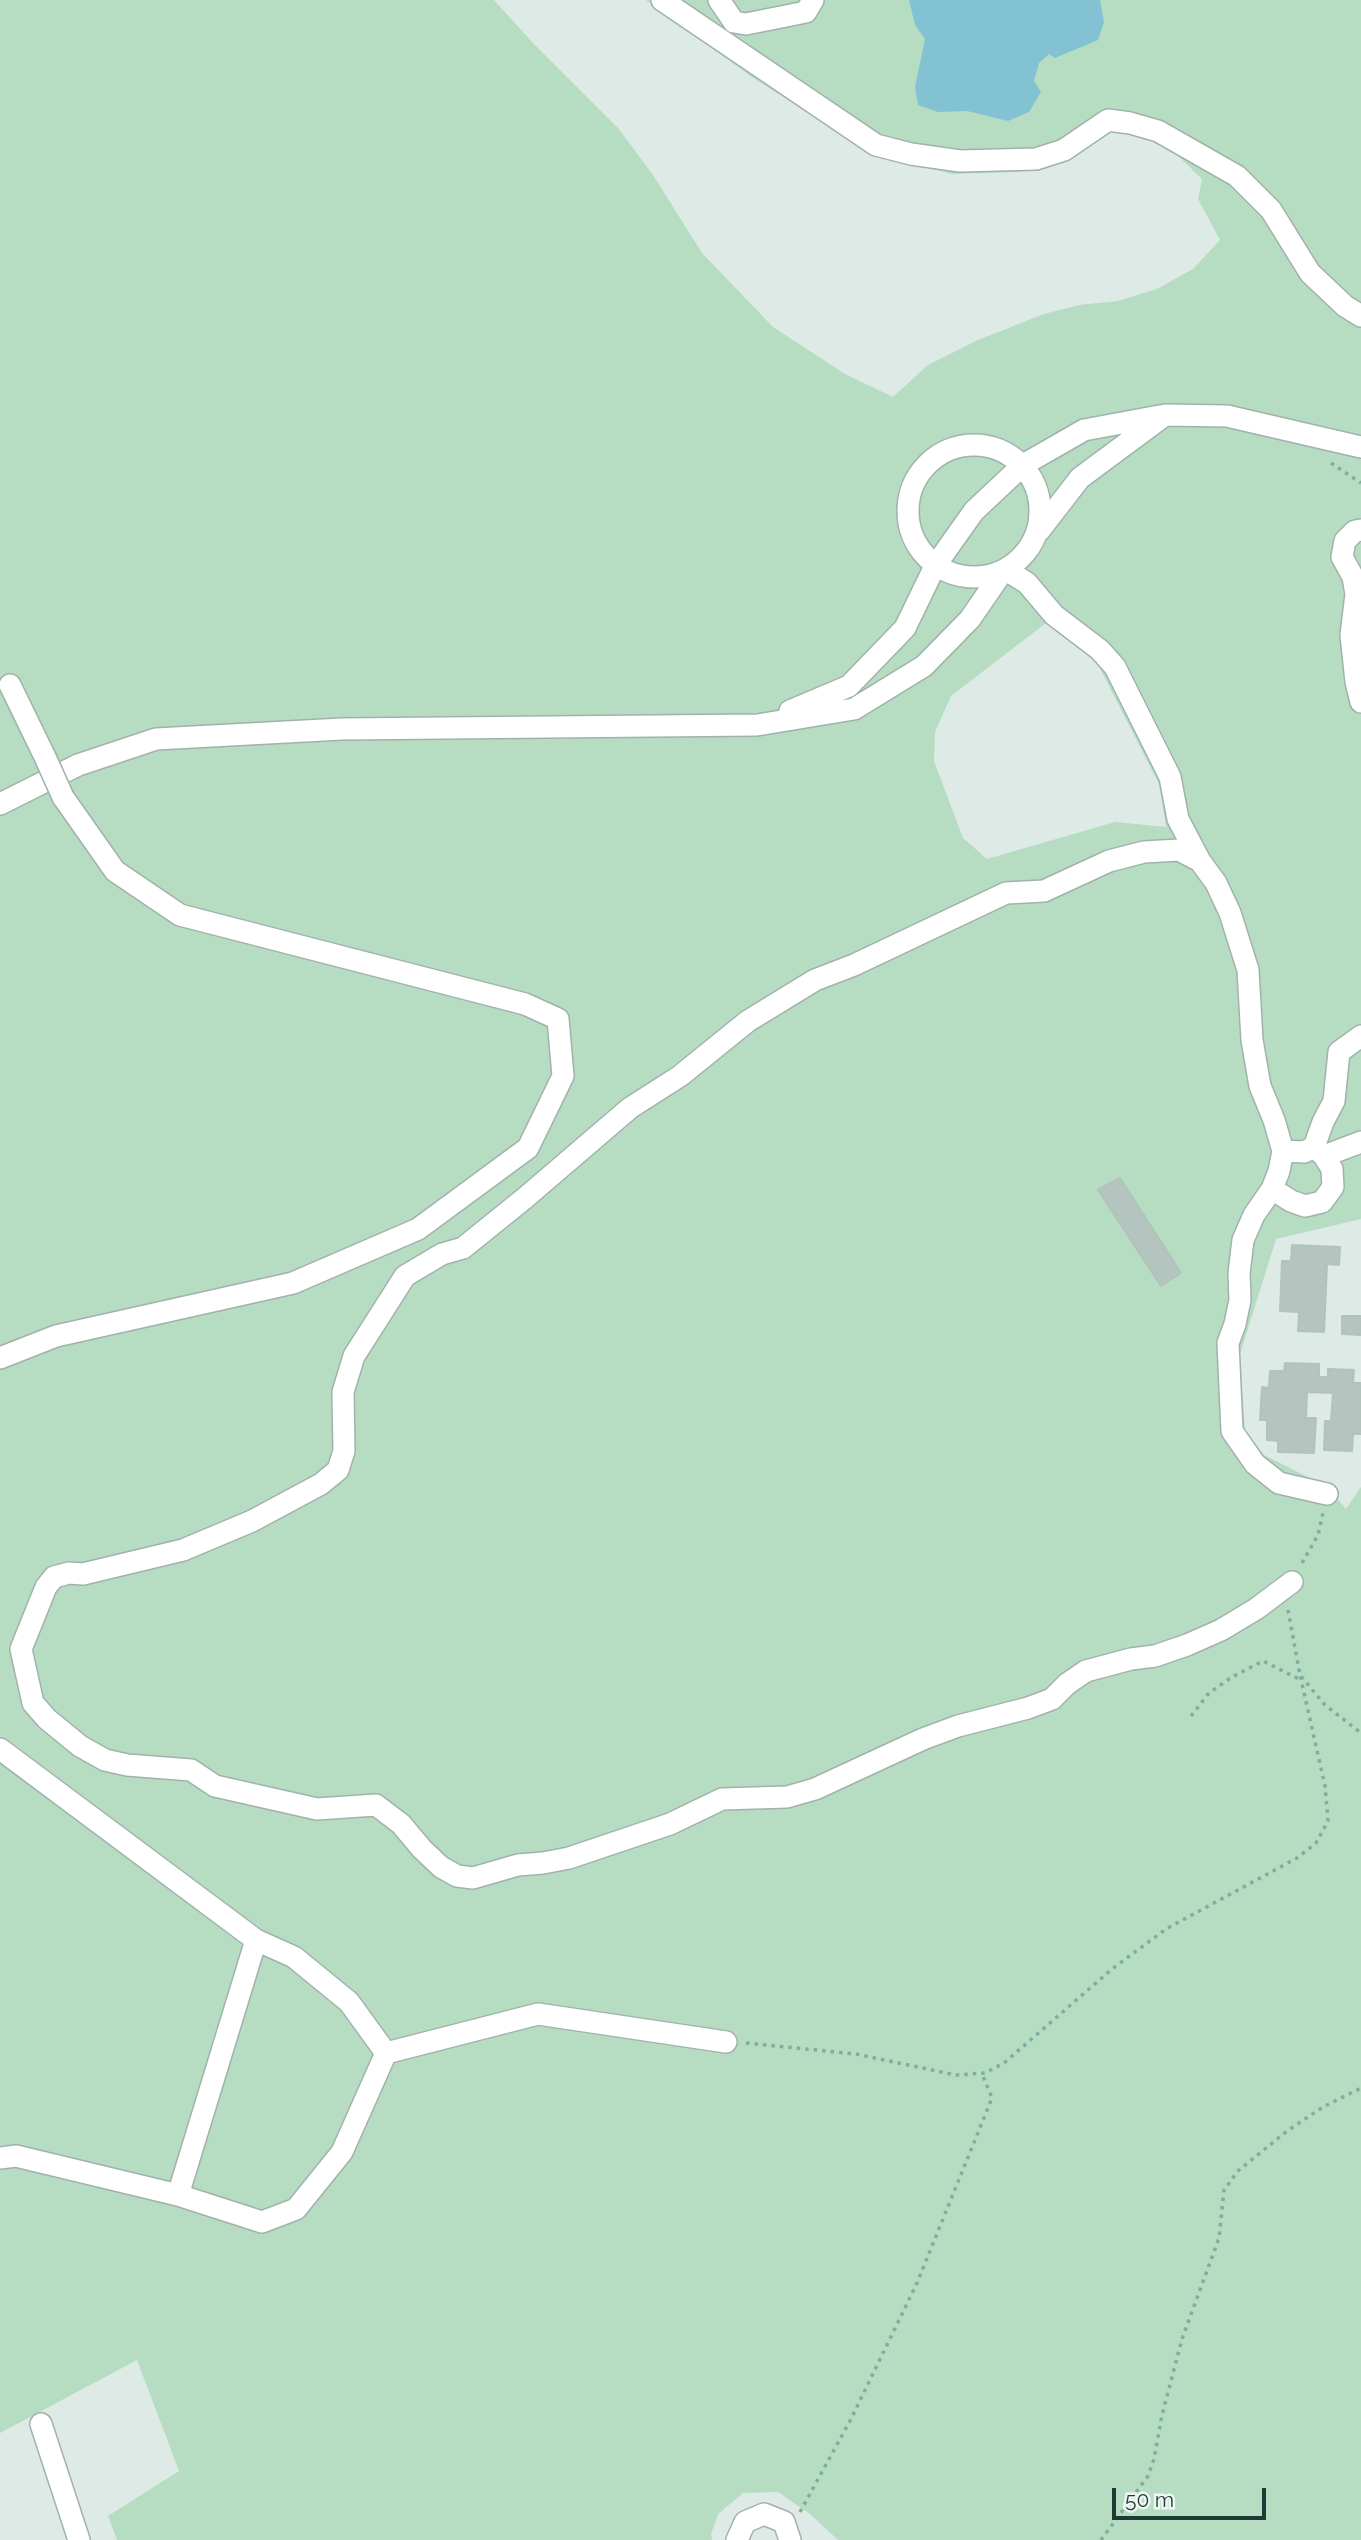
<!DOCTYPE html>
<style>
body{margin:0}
#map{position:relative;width:1361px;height:2540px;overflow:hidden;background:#deeae5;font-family:Raleway,sans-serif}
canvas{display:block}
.scale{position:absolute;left:1112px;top:2488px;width:154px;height:32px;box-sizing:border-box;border:4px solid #1f3a34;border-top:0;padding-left:9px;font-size:21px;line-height:24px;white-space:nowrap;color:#1f3a34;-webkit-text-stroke:5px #eef7f3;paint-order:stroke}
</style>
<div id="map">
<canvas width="1361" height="2540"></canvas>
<div class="scale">50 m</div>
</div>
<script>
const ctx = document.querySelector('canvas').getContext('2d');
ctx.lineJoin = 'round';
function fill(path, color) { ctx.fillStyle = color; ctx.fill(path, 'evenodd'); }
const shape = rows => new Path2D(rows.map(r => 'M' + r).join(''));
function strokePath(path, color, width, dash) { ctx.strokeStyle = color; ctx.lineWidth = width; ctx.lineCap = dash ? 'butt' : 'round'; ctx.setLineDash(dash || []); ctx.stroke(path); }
const green = shape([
 [0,0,494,0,532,42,618,128,653,175,702,253,773,327,845,374,893,397,928,365,978,340,1044,314,1079,305,1118,301,1157,289,1193,269,1220,240,1198,199,1202,179,1176,154,1152,139,1112,129,1072,154,1045,168,1016,172,952,174,885,157,848,138,752,77,646,0,1361,0,1361,1219,1276,1239,1240,1354,1245,1431,1264,1455,1326,1486,1346,1509,1361,1487,1361,2540,838,2540,810,2514,778,2492,743,2493,718,2514,711,2534,712,2540,117,2540,108,2516,179,2471,137,2360,0,2433],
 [1046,623,1088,645,1159,784,1166,827,1115,822,987,859,963,838,934,761,935,732,951,696]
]);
const water = shape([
 [909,0,1100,0,1104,22,1098,40,1055,58,1049,54,1039,63,1034,81,1041,92,1029,112,1008,121,967,111,938,112,918,105,915,87,925,39,915,25]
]);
const building = shape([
 [1120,1178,1181,1273,1161,1286,1098,1190,1120,1178],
 [1292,1245,1340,1247,1339,1265,1327,1264,1324,1332,1298,1331,1299,1312,1280,1311,1282,1261,1291,1261,1292,1245],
 [1342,1316,1361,1316,1361,1335,1342,1334,1342,1316],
 [1285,1363,1319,1364,1319,1377,1328,1377,1328,1369,1354,1370,1353,1383,1361,1383,1361,1434,1353,1434,1352,1451,1324,1450,1325,1421,1331,1421,1333,1393,1307,1392,1306,1418,1316,1418,1314,1453,1278,1452,1278,1441,1267,1440,1267,1420,1260,1420,1262,1387,1269,1388,1270,1371,1284,1371,1285,1363]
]);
const path = shape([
 [1331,463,1361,483],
 [1302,1563,1318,1535,1323,1513],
 [1288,1610,1300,1675,1325,1705,1361,1733],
 [1191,1716,1209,1693,1232,1677,1263,1661,1301,1680],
 [746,2043,856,2054,956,2075,985,2073,1004,2063,1112,1969,1166,1929,1297,1858,1316,1843,1328,1821,1325,1786,1300,1675],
 [800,2512,851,2419,917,2283,992,2098,982,2074],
 [1101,2540,1148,2476,1154,2459,1162,2415,1182,2339,1219,2238,1224,2190,1238,2171,1287,2131,1323,2107,1361,2088]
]);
const minor = shape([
 [662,0,876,145,911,154,960,161,1036,159,1064,150,1108,120,1130,123,1158,131,1237,176,1271,210,1310,273,1345,306,1361,316],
 [719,0,734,22,746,24,806,12,813,0],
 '908 511a66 66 0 1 1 132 0a66 66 0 1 1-132 0Z',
 [1361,530,1355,531,1345,541,1342,557,1353,577,1356,594,1351,635,1356,682,1361,702],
 [1039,531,1080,478,1165,415,1227,416,1361,447],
 [1006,570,1027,583,1054,615,1100,650,1115,667,1170,777,1178,819,1200,861,1216,883,1230,913,1248,970,1252,1040,1260,1086,1274,1120,1283,1151,1279,1171,1272,1189,1254,1215,1243,1240,1239,1273,1240,1300,1235,1324,1228,1343,1232,1431,1255,1464,1279,1483,1327,1494],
 [10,685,45,757],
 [790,711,849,686,905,628,935,566,974,511,1023,465,1084,430,1165,415],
 [0,804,78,765,156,739,342,729,757,725,854,709,924,666,970,619,1003,571],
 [1200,861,1179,850,1144,852,1109,861,1044,891,1006,893,854,965,815,980,748,1021,680,1076,630,1108,525,1198,463,1248,442,1254,405,1276,354,1356,343,1392,344,1451,338,1470,321,1484,252,1521,183,1550,83,1574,69,1573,54,1577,46,1587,21,1649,33,1703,47,1719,80,1746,105,1760,127,1765,191,1770,215,1786,317,1809,376,1805,401,1824,422,1849,441,1867,457,1876,473,1878,518,1865,543,1863,569,1858,670,1824,722,1799,787,1797,815,1789,923,1739,958,1726,1028,1708,1052,1699,1067,1684,1086,1671,1131,1659,1155,1656,1187,1645,1221,1630,1256,1609,1292,1582],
 [1283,1151,1304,1152,1314,1147,1323,1122,1334,1101,1339,1052,1361,1036],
 [1324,1156,1361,1142],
 [1272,1189,1291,1201,1305,1206,1322,1202,1333,1187,1332,1169,1324,1156,1314,1147],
 [0,1358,56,1336,293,1283,418,1229,528,1148,563,1076,558,1019,525,1004,180,915,115,871,63,797],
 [0,1749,256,1940,178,2195,16,2156,0,2158],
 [386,2053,538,2014,726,2042],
 [178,2195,262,2222,296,2209,342,2152,386,2053,349,2002,294,1957,256,1940],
 [41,2424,79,2540],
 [737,2540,745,2522,764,2514,784,2522,790,2540]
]);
const minorBridge = shape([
 [45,757,63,797]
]);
fill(green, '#b6dcc2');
fill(water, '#83c2d2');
fill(building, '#b3c5be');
strokePath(building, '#b0c4bc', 2);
strokePath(minor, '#a1b2ac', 24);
strokePath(path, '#7dafa1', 3.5, [3.5, 5]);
strokePath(minor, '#fff', 21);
strokePath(minorBridge, '#a1b2ac', 24, []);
strokePath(minorBridge, '#fff', 21);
</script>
